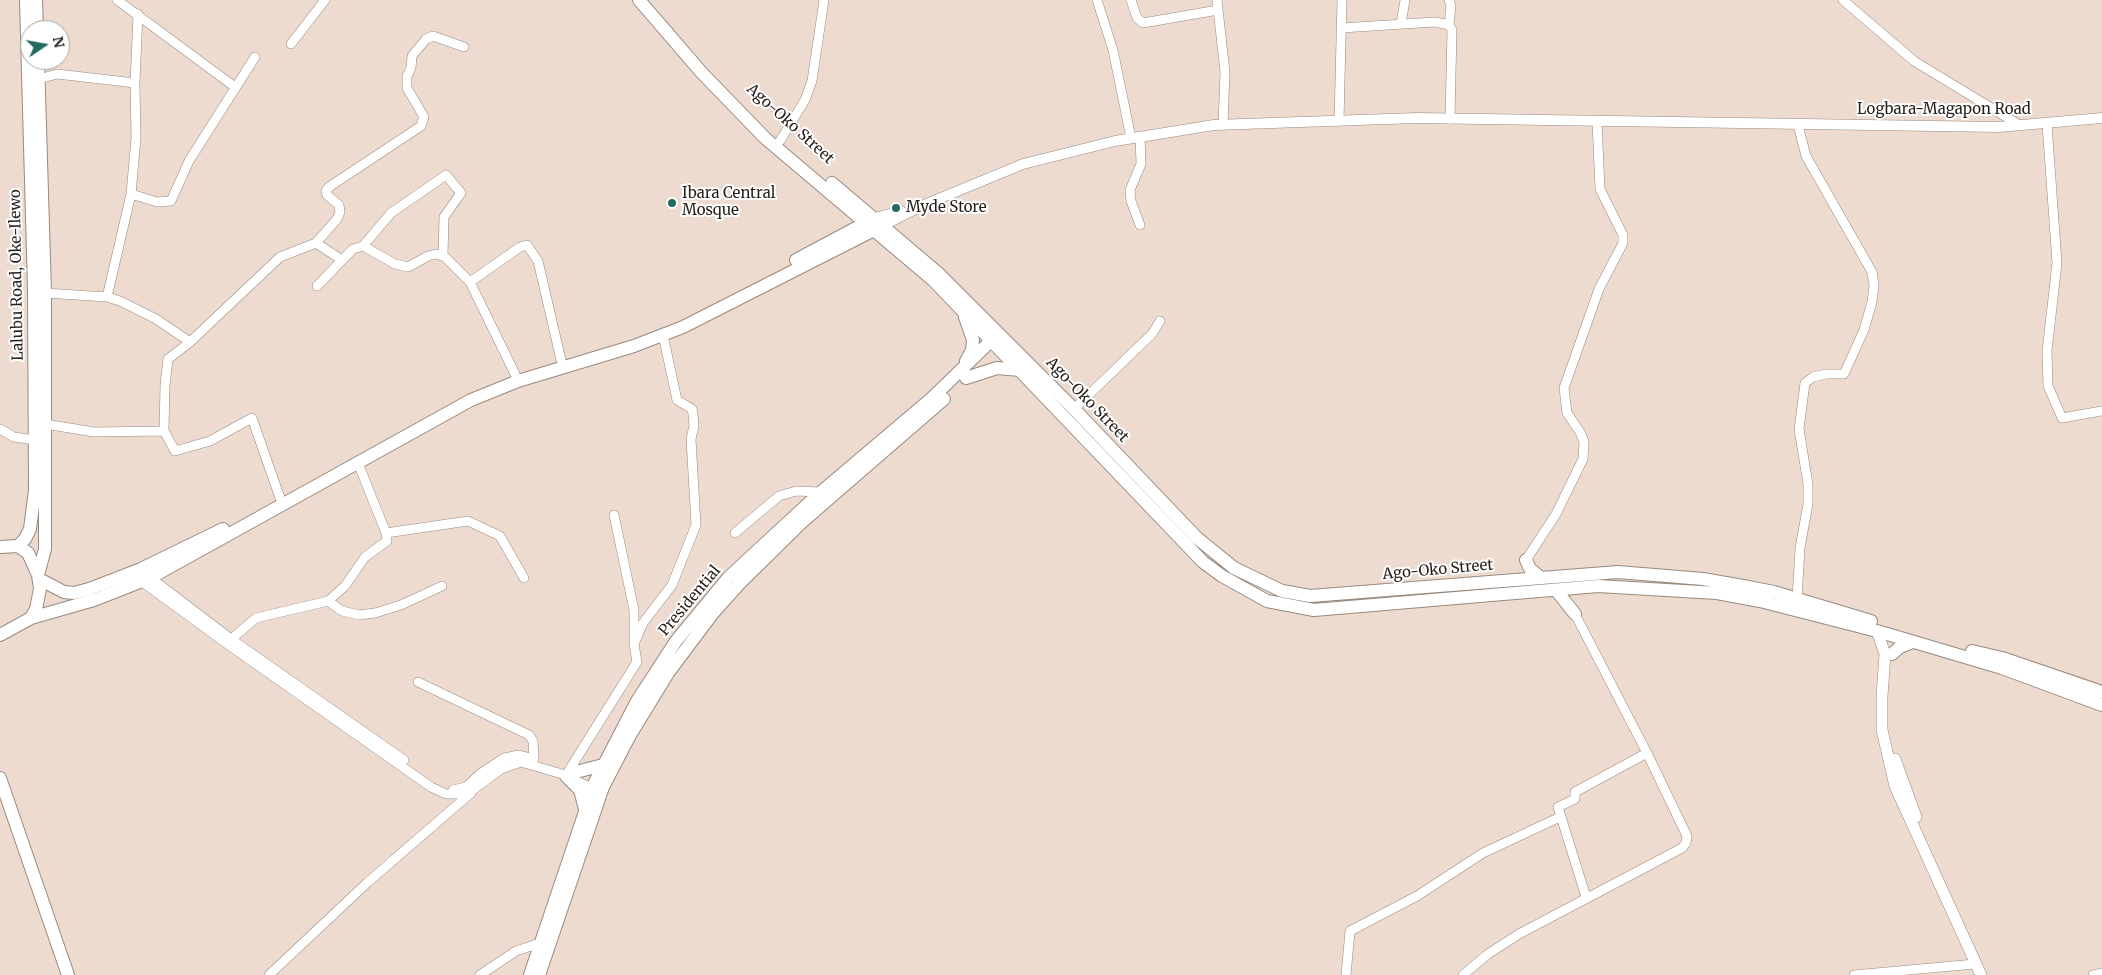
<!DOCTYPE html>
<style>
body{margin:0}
#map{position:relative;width:2102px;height:975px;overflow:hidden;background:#ecdbce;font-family:Merriweather,serif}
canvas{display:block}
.north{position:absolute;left:20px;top:20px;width:50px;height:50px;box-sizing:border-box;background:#fff;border:1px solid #a8a5a3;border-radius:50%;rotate:78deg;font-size:14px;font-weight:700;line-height:20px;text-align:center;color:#251f1a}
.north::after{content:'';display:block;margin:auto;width:18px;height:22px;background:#256b60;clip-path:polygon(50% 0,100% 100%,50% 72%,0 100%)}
</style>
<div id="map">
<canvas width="2102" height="975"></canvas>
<div class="north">N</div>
</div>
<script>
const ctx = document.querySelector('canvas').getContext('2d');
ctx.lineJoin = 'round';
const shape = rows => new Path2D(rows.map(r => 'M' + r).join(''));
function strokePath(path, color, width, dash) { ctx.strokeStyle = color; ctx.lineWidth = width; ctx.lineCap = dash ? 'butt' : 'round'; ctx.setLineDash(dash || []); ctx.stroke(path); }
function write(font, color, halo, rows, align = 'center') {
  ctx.font = font + ' Merriweather,serif'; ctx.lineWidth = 4; ctx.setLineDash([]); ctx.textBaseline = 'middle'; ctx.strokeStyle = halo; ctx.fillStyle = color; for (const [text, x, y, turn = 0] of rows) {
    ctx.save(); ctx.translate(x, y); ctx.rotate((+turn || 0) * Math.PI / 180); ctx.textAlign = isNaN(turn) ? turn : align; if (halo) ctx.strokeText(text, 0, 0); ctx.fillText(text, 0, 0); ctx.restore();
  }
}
const minor = shape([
 [117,0,235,87],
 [1097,0,1113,50,1131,138],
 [1131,0,1137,18,1143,23,1218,10],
 [1217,0,1225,72,1223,125],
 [1449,0,1451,6,1449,25],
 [1843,0,1914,61,2021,126],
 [1401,24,1405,0],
 [1341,28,1435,22,1449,25,1452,30,1450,119],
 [291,44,325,0],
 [39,79,57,74,135,83],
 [1339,121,1342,0],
 [2047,124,2057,263,2047,351,2048,386,2062,418,2102,411],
 [780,141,805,100,812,81,824,0],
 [131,194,157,202,171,201,189,161,255,57],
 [1140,225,1131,201,1130,190,1141,164,1140,136],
 [316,243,342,260],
 [363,246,391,213,446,175,461,193,444,217,443,256],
 [470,282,520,247,527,245,538,261,561,360],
 [317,286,353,249,363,246,395,264,408,267,428,256,436,254,445,257,470,282,515,374],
 [45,293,107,297,120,301,156,319,190,342],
 [107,297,131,194,136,138,135,83,138,14],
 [1074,409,1152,334,1160,321],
 [45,424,94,432,164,431],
 [0,429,14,437,35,440],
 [280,498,252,418,210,441,175,451,164,431,165,385,168,359,190,342,280,257,316,243,337,219,340,212,339,205,327,195,326,191,329,187,421,126,424,117,407,88,407,76,411,68,412,56,426,39,433,36,464,47],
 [386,533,468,521,500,536,524,578],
 [735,533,779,496,796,491,821,492],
 [1526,560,1556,514,1583,459,1584,442,1580,432,1567,413,1564,388,1599,289,1623,243,1623,235,1600,189,1597,121],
 [147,575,231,639,404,760],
 [137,578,226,643,431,787,446,794,467,794,501,769,521,762,562,774,596,790],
 [1797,599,1800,548,1808,504,1808,484,1799,429,1805,383,1813,377,1826,374,1844,374,1864,330,1872,302,1874,285,1872,272,1806,156,1798,125],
 [328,601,342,611,359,615,375,613,401,605,442,586],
 [228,642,256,618,328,601,345,586,365,557,387,541,386,533,358,463],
 [634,644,643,623,672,585,696,525,691,439,694,426,693,414,692,409,677,400,663,335],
 [418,682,529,735,533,741,534,759],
 [568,772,637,662,634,644,634,610,614,515],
 [453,790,466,787,480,774,504,758,519,755,534,759],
 [1586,897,1558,807,1575,799,1575,792,1647,753],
 [269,975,368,882,471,793],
 [480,975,516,951,540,943],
 [1346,975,1350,931,1417,896,1483,853,1560,817],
 [1463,975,1488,954,1519,934,1682,848,1686,843,1687,836,1647,753,1575,614],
 [1854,975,1975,964],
 [2093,975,2102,973]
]);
const tertiary = shape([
 [875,218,901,211],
 [882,226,919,207,1023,164,1115,141,1214,125,1417,118,1999,127,2102,118]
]);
const secondary = shape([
 [1877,631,1885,654,1882,696,1882,730,1895,786,1981,975],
 [1895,759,1916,817]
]);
const primary = shape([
 [36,0,37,30],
 [639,0,702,73,765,138,934,281,1203,562,1222,576,1267,601,1314,610,1598,586,1717,593,1760,601,1877,631,2002,668,2102,705],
 [38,60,45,293,45,549,38,575],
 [832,183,938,273,1074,409,1197,538,1234,568,1282,591,1310,596,1618,572,1703,579,1743,586,1774,592,1871,621],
 [796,260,871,220],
 [965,317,973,340,972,350,966,361],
 [966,378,997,368,1020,370],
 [18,546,25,539,30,529,35,490,34,289,26,0],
 [0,547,18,546,28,553,38,575,40,589,36,609,31,618,0,635],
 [1526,560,1530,569,1540,577],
 [39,579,64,592,74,593,89,589,141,569,223,529],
 [1556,590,1575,614],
 [31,618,94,600,150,578,471,400,518,381,634,346,683,327,880,227],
 [1972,651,2002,658,2102,692],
 [1892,654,1900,647,1913,642],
 [572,773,603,765],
 [566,776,580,790,585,809],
 [0,778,68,975],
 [530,975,595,782,637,701,676,641,728,578,757,551,821,492,932,398,997,335],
 [539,975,603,787,630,735,668,673,713,613,739,584,802,522,944,399]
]);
const markers = [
 [672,203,5,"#256b60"],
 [896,208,5,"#256b60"]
];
const streetNames = [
 ["Logbara-Magapon Road",1944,110],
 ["Ago-Oko Street",790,124,42],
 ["Lalubu Road, Oke-Ilewo",17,275,-91],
 ["Ago-Oko Street",1087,400,46],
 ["Ago-Oko Street",1438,570,-5],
 ["Presidential",690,601,-50]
];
const poiNames = [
 ["Ibara Central",682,194],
 ["Mosque",682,211],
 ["Myde Store",906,208]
];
strokePath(minor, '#998a7e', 10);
strokePath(tertiary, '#998a7e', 11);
strokePath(secondary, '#998a7e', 12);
strokePath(primary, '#998a7e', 14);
strokePath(minor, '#fff', 9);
strokePath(tertiary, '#fff', 10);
strokePath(secondary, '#fff', 11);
strokePath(primary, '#fff', 12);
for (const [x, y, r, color] of markers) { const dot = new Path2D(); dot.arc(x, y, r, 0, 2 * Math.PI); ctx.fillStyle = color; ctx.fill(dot); strokePath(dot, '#fff', 2); }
write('15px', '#251f1a', '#fff', streetNames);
write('15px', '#251f1a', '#fff', poiNames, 'left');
</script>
